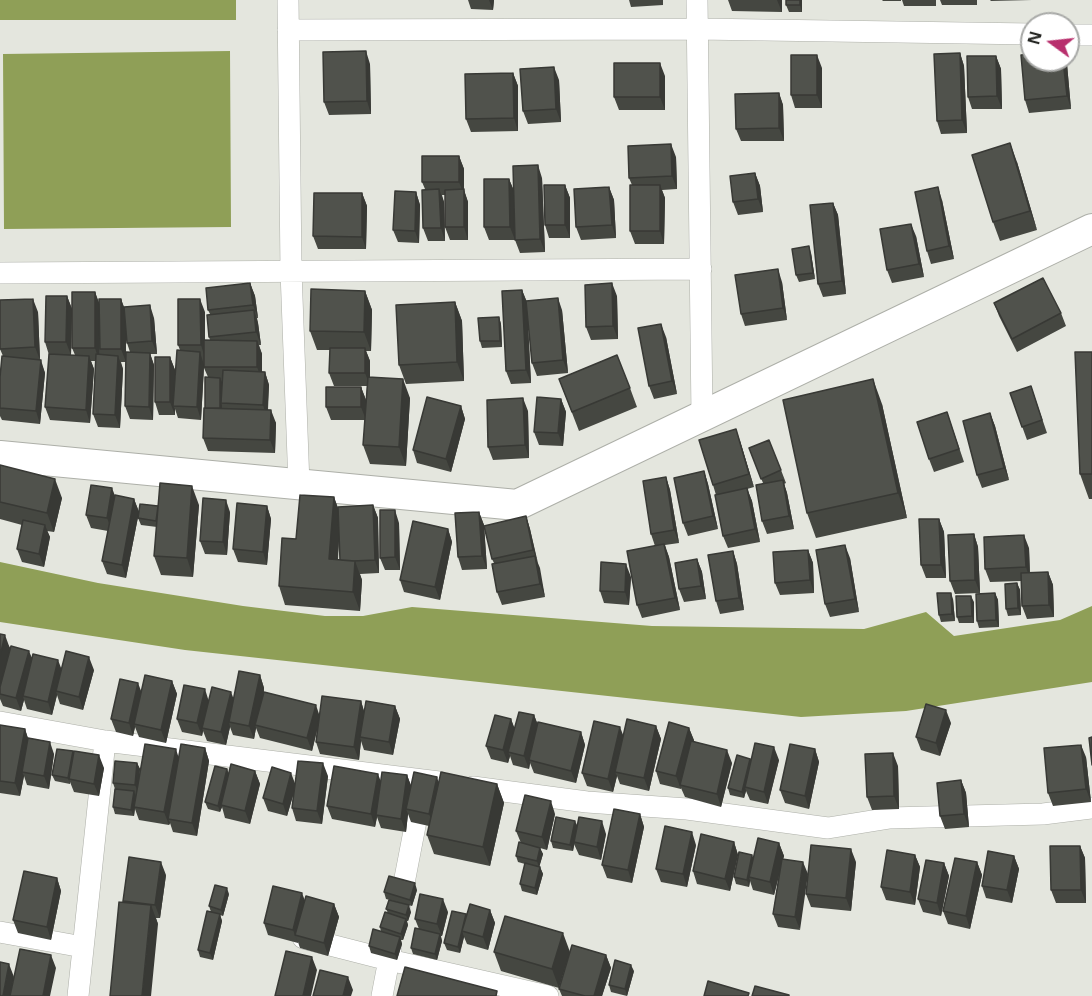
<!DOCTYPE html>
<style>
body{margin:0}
#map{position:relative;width:1092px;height:996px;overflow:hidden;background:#e4e6de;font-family:"Noto Sans",sans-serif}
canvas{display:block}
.north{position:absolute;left:1020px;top:12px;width:60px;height:60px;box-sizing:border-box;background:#fff;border:2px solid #a8a9a7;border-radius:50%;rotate:285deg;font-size:16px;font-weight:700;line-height:24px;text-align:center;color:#262724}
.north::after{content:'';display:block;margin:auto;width:21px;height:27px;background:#b82f6d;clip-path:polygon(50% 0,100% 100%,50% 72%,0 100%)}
</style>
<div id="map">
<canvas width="1092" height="996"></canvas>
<div class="north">N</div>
</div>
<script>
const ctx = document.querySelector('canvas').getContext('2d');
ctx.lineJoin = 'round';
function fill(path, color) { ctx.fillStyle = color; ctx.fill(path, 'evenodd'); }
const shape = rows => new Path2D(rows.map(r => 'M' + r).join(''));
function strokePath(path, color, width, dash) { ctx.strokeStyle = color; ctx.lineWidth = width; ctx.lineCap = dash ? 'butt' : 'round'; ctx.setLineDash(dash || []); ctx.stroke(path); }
const water = shape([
 [0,0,236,0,236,20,0,20],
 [230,51,231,227,4,229,3,54],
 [0,562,98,583,243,606,325,616,363,616,412,607,652,626,864,629,926,612,954,636,1060,620,1092,606,1092,682,906,711,801,717,185,650,0,622]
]);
const street = shape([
 [288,0,291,271,299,485],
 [697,0,702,416],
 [288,30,697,29,1032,34],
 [1068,35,1092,35],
 [0,273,701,269],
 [0,722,105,741,439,782],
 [473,787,587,802,687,809,828,828,890,818,1043,814,1092,808],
 [399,909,421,795],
 [0,932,83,947],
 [303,938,389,960,548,996],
 [78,996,105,741],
 [382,996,391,949]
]);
const secondary = shape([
 [0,456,517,505,1092,229]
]);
const wall = shape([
 [468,0,494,0,493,10,471,9],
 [629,0,663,0,663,5,631,7],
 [728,0,782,0,782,12,732,11],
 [786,0,802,0,802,12,789,12,786,5],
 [882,0,901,0,901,1,883,1],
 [902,0,936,0,936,6,904,6],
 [940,0,977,0,977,5,942,5],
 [990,0,1032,0,991,1],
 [960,53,964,66,967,133,941,134,937,121],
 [996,56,1001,69,1002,109,972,109,968,97],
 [1032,60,1066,60,1067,64,1071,109,1029,113,1025,100],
 [370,64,371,114,329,115,324,102],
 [822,68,822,108,795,108,791,95],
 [513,73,518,86,518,131,471,132,466,119],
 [665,76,665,110,619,110,614,97],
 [559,80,561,122,528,124,523,111],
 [779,93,783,105,784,141,741,141,736,129],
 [459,156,464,169,464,190,468,202,468,240,450,240,445,227,445,195,442,195,444,202,445,241,428,241,423,228,425,189,422,182],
 [676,157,677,189,662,190,665,198,664,244,635,244,630,231,632,185,629,178],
 [1017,162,1037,230,1000,241,993,222],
 [755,173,760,186,763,212,738,215,733,202],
 [542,178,545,252,520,253,515,240],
 [509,179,514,191,515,240,489,240,484,227],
 [565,185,570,198,570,238,549,238,545,225],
 [609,187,614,200,616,238,581,240,576,227],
 [416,192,420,205,419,243,398,242,393,230],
 [362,193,367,206,366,249,318,249,313,236],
 [942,200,954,259,931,264,927,251],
 [833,203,838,215,846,294,823,297,818,284],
 [916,236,924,277,892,283,887,270],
 [811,253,815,279,799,282,796,275],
 [782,282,787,320,745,326,741,314],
 [250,283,255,296,258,318,257,318,258,323,261,345,259,345,262,354,262,372,265,372,269,385,268,410,276,423,275,453,208,451,203,438,208,377,204,368,201,420,178,418,175,409,175,415,159,415,155,402,170,357,175,370,175,381,180,350,178,345,205,312,205,340,210,340,209,337,210,314,208,310],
 [522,290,527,302,562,310,568,373,537,376,532,363,527,307,531,383,511,384,506,371],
 [365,291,372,310,371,351,366,351,370,361,370,377,410,398,406,466,370,464,363,445,365,420,331,420,326,407,361,387,366,400,367,386,334,386,329,373,330,350,317,350,310,331],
 [95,292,99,304,121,299,124,308,154,318,157,354,150,354,154,365,153,420,130,419,125,406,126,362,121,362,123,369,120,428,98,427,93,414,96,361,91,361,94,369,90,423,50,420,45,407,49,355,45,342,67,296,72,309],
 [72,313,72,348,75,355,71,355],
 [126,327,127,343,130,352,126,352],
 [617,296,618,339,591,340,586,327],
 [455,302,462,321,464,381,406,384,399,365],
 [994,303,1061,313,1066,326,1017,352,999,316],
 [38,312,40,360,45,373,40,424,2,420,0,416,0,377,3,356,0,349],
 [499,317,501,324,502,347,482,348,480,341],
 [666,337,677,394,654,399,649,386],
 [1092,352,1092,499,1089,499,1080,474],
 [559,379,630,388,637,407,579,431],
 [1031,386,1047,433,1027,440,1010,393],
 [561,399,566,412,563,446,539,445,534,432],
 [882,404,907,518,816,538,807,513],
 [461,406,465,419,451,472,417,463,413,450],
 [528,411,529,458,493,460,488,447],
 [947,412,964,462,934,472,929,459],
 [990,413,995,426,1009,480,982,488,977,475],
 [740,441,754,487,747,489,752,501,760,542,728,548,723,536,716,495,713,485],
 [749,448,781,470,786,483,784,484,787,493,794,529,767,534,762,521,763,483],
 [0,465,62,498,54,532,47,531,50,537,44,567,22,562,17,549,22,525,0,519],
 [704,471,708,484,718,529,688,536,683,523],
 [666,477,670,490,679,543,665,545,669,557,680,610,642,618,637,605,655,546,651,534],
 [115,495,134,499,139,512,158,506,199,505,193,577,161,575,154,556,157,527,141,525,138,518,139,512,126,578,107,574,102,561,108,531,91,528,86,515],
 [334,497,338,509,373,505,378,518,379,573,360,574,362,580,360,611,285,605,279,586,296,539],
 [339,539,340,560,338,560],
 [267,506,271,519,267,565,238,562,233,549],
 [230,512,227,555,205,554,200,541],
 [479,512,484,525,487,569,462,570,458,557],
 [526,516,530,529,545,597,502,605,497,592,494,563,492,559],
 [939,519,944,532,946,578,926,578,921,565],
 [399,523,400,570,385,570,380,558],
 [448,529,452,542,440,600,404,592,400,580],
 [974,534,978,547,980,593,955,594,950,581],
 [1029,548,1030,573,1048,572,1053,585,1054,617,1027,619,1022,606,1021,581,990,582,985,569],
 [808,550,813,563,814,593,780,595,775,583],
 [733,551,737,564,744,610,720,614,716,601],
 [850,558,859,612,830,617,825,604],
 [697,559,702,572,706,599,684,602,679,589],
 [631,577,629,605,604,603,600,591],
 [1017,583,1020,590,1021,615,1008,616,1006,609],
 [995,593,998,600,999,627,979,628,977,621],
 [953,599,955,621,941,622,939,615],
 [974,602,974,623,959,623,957,617],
 [0,634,11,649,61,669,94,670,83,710,60,704,57,695,52,715,27,709,24,700,21,711,3,706,0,699,0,701],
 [260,675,264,688,264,692,319,715,361,701,364,712,395,706,400,719,393,755,364,750,361,741,359,760,320,754,316,742,317,731,312,751,260,738,256,728,254,739,233,735,230,727,226,745,207,741,203,731,202,736,182,732,177,719,209,701,233,698],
 [172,681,177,694,166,743,139,737,135,727,133,736,116,732,111,719,142,692],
 [534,715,538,725,581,732,585,745,576,783,534,773,530,763,529,769,513,765,510,756,508,763,491,759,486,746,511,719,514,728],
 [951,723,940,756,921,750,916,737],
 [0,725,25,729,28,738,54,754,49,789,27,785,24,776,20,796,0,793],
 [656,726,661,739,649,791,620,784,617,776,613,792,587,786,582,773,623,735],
 [689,728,694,741,732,763,721,807,685,797,681,788,681,789,660,784,656,771],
 [205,748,209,761,197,836,173,832,170,823,169,825,139,820,135,809,134,816,115,814,113,807,115,789,113,783,137,763,140,769,138,783,179,757],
 [815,749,819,762,809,809,785,803,780,790],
 [73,753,104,768,99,796,74,792,70,782,70,784,55,781,52,775],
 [1086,757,1091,802,1053,806,1048,793],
 [751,760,779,760,768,804,750,800,746,791,744,798,730,795,728,788],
 [898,766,899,809,872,810,867,797],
 [227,769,229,774,255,771,260,784,250,824,225,818,222,807,220,812,208,809,205,802],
 [407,775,411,786,439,783,497,784,504,803,490,866,434,854,427,835,429,826,411,822,408,814,406,832,381,828,377,817,375,827,332,819,327,806,381,783],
 [328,776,322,824,296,821,292,808,293,795,287,816,268,811,263,798,295,783],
 [961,780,966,793,969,827,945,829,940,816],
 [555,814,547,850,540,848,543,854,539,867,540,867,543,874,537,895,522,891,520,884,525,864,518,862,516,856,521,843,516,831],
 [640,814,644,827,632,883,607,878,602,865],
 [577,826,606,834,601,860,579,855,574,844,573,851,553,848,551,841],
 [734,842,738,855,730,891,697,884,693,871],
 [779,843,784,856,783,859,800,930,778,927,773,914,779,875,774,895,753,890,750,881,749,887,736,884,734,877,753,857],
 [696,845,687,887,661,882,656,869],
 [1080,846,1085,858,1086,903,1056,903,1051,890],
 [915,855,920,867,915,905,886,900,881,887],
 [1014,856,1019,869,1012,903,986,898,982,886],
 [856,862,851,911,811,907,806,894],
 [977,862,982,875,970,929,948,924,943,911],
 [944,863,949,876,941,916,923,912,918,899],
 [166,875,160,918,156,918,158,924,124,902,123,901],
 [57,878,61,891,51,940,18,933,13,920],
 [417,890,412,906,386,899,384,892],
 [229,894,223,916,220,915,222,921,213,960,200,957,198,950,211,912,209,906],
 [305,900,334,904,339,917,328,956,300,948,298,942,298,943,268,935,264,923],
 [386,909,411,912,408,921,407,921,408,925,403,940,401,940,402,944,397,960,371,953,369,946,381,932,380,927,388,913],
 [490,910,495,923,488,950,467,944,464,937,460,953,447,950,444,943,466,914,467,916],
 [448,912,442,936,441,936,442,941,437,960,413,954,411,948,419,929,415,919],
 [563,933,559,988,501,971,494,952],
 [606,955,611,968,602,996,562,996,559,989],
 [634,971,627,996,611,992,609,985]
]);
const shadedWall = shape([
 [489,0,494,0,493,10],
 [777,0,782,0,782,12],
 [800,0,802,0,802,12,800,5],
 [366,51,370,64,371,114,367,101],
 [960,53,964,66,967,133,962,120],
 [817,55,822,68,822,108,817,95],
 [996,56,1001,69,1002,109,997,96],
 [1063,60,1066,60,1067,64,1071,109,1067,96],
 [660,63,665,76,665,110,660,97],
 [554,67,559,80,561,122,556,109],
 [513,73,518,86,518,131,514,118],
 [779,93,783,105,784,141,779,128],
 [1010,143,1017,162,1037,230,1030,211],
 [671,144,676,157,677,189,672,176],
 [459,156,464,169,464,190,468,202,468,240,464,227,464,195,459,182],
 [538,165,542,178,545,252,540,239],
 [755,173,760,186,763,212,758,199],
 [509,179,514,191,515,240,510,227],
 [565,185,570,198,570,238,565,225],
 [660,185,665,198,664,244,660,231],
 [609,187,614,200,616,238,612,225],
 [938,187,942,200,954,259,949,246],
 [439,189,444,202,445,241,441,228],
 [416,192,420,205,419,243,415,231],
 [362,193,367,206,366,249,362,237],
 [833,203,838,215,846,294,842,281],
 [911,224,916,236,924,277,919,264],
 [809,246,811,253,815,279,813,273],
 [778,269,782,282,787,320,783,308],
 [250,283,255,296,258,318,253,305],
 [612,283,617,296,618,339,613,326],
 [522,290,527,303,531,383,526,370],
 [365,291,372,310,371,351,364,332],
 [95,292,100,305,99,361,95,348],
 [67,296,72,309,71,355,66,342],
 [558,298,562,310,568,373,563,360],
 [33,299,38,312,40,360,35,347],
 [121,299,126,312,126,362,121,349],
 [200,299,205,312,205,358,201,345],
 [455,302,462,321,464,381,457,362],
 [150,305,154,318,157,354,152,341],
 [254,310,258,323,261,345,256,332],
 [499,317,501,324,502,347,500,341],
 [661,324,666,337,677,394,672,381],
 [257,341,262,354,262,380,257,367],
 [365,348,370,361,370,386,365,373],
 [200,352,204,365,201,420,197,407],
 [150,353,154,365,153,420,149,407],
 [89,356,94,369,90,423,86,410],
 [118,356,123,369,120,428,115,415],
 [170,357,175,370,175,406,173,406,175,409,175,415,170,402],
 [41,360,45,373,40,424,36,411],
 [265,372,269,385,267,418,263,405],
 [220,378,223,384,221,403,222,405,222,417,220,410],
 [403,379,410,398,406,466,399,447],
 [873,379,882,404,907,518,898,493],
 [361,387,366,400,366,420,361,407],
 [523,398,528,411,529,458,525,445],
 [561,399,566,412,563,446,558,433],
 [461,406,465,419,451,472,446,459],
 [271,410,276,423,275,453,270,440],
 [990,413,995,426,1009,480,1004,468],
 [736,429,740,441,754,487,749,474],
 [704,471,708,484,718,529,713,516],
 [666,477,670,490,679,543,674,530],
 [55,479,62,498,54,532,47,513],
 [783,480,787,493,794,529,789,516],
 [192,486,199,505,193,577,187,558],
 [112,488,117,501,112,531,107,518],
 [747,488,752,501,760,542,755,529],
 [334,497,341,516,336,578,329,559],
 [134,499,139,512,126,578,122,565],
 [226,500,230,512,227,555,223,542],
 [373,505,378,518,379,573,375,560],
 [267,506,271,519,267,565,263,552],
 [395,510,399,523,400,570,395,557],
 [479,512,484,525,487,569,482,556],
 [526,516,530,529,538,563,533,550],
 [939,519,944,532,946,578,941,565],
 [45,525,50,537,44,567,39,554],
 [448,529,452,542,440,600,435,587],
 [974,534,978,547,980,593,975,580],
 [1024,535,1029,548,1030,580,1026,567],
 [664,544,669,557,680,610,675,598],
 [845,545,850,558,859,612,855,599],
 [808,550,813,563,814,593,810,580],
 [733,551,737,564,744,610,739,598],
 [535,556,540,568,545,597,540,584],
 [697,559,702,572,706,599,701,586],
 [355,561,362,580,360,611,353,592],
 [626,564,631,577,629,605,625,592],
 [1048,572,1053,585,1054,617,1049,605],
 [1017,583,1020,590,1021,615,1018,608],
 [951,593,953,599,955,621,952,614],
 [995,593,998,600,999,627,996,620],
 [971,596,974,602,974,623,972,616],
 [5,635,12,654,0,694,0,656],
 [29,651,34,663,23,696,24,700,21,711,16,698],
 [89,657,94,670,83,710,79,697],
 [58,660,63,673,56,691,57,695,52,715,48,702],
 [260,675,264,688,257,726,255,725,256,728,254,739,249,726],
 [172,681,177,694,166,743,161,730],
 [138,683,143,696,134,724,135,727,133,736,129,723],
 [205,689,209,702,202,728,203,731,202,736,197,723],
 [231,692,236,705,229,722,230,727,226,745,221,732],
 [361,701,365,714,360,737,361,741,359,760,354,747],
 [316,705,320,717,312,751,307,738],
 [395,706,400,719,393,755,389,742],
 [946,710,951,723,940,756,936,743],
 [534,715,539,728,529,760,530,763,529,769,524,756],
 [511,719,516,732,508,752,510,756,508,763,503,750],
 [656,726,661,739,649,791,644,778],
 [620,727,625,740,615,772,617,776,613,792,608,779],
 [689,728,694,740,682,785,680,785,681,789,676,776],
 [25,729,29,742,22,772,24,776,20,796,15,783],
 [581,732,585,745,576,783,571,771],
 [50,742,54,754,49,789,44,776],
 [1081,745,1086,757,1091,802,1086,789],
 [774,747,779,760,768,804,764,792],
 [205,748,209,761,197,836,192,823],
 [176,749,180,762,168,819,170,823,169,825,164,812],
 [815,749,819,762,809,809,805,796],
 [727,750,732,763,721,807,717,794],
 [73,751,75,758,69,779,70,784,68,778],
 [893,753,898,766,899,809,894,796],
 [99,755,104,768,99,796,94,784],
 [750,759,753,765,745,787,746,791,744,798,742,792],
 [137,763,140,769,138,792,135,785],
 [323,763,328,776,322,824,317,811],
 [227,769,229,776,221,805,222,807,220,812,218,806],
 [255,771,260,784,250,824,245,811],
 [291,773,296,786,287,816,283,804],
 [378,774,383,787,376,815,377,817,375,827,371,814],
 [407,775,412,788,406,809,408,814,406,832,401,819],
 [437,777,441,790,434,827,429,814],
 [961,780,966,793,969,827,964,814],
 [497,784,504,803,490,866,483,847],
 [134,791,136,797,134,816,131,810],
 [551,801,555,814,547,850,542,837],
 [640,814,644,827,632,883,628,870],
 [575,821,578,827,573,851,570,845],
 [602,821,606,834,601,860,597,847],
 [692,832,696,845,687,887,683,874],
 [734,842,738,855,730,891,725,879],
 [779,843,784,856,774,895,770,882],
 [1080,846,1085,858,1086,903,1081,890],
 [540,848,543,854,539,868,537,861],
 [851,849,856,862,851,911,846,898],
 [752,855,755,862,749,877,750,881,749,887,747,880],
 [915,855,920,867,915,905,910,892],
 [1014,856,1019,869,1012,903,1007,890],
 [161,862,166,875,160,918,155,905],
 [803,862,808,874,800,930,795,917],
 [977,862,982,875,970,929,966,916],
 [944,863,949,876,941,916,937,903],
 [540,867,543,874,537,895,535,888],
 [57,878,61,891,51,940,47,927],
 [415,883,417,890,412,906,410,900],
 [227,888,229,894,223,916,221,910],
 [302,893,307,906,295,935,298,943,293,930],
 [443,899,448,912,442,936,437,924],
 [334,904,339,917,328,956,324,943],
 [151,905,158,924,151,996,142,996],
 [409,905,411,912,408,921,406,915],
 [490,910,495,923,488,950,483,937],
 [220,914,222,921,213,960,210,953],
 [466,914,468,921,462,931,464,937,460,953,458,947],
 [406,919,408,925,403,940,401,934],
 [563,933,570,952,559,988,552,969],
 [440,934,442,941,437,960,435,954],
 [400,937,402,944,397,960,395,954],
 [51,955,56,968,50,996,43,996],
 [606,955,611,968,602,996,594,996],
 [312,957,317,970,311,996,303,996],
 [9,964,14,977,10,996,3,996],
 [631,965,634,971,627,996,625,989],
 [348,977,353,990,351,996,343,996]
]);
const building = shape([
 [786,0,800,0,800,5,786,5,786,0],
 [366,51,367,101,324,102,323,52,366,51],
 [960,53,962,120,937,121,934,54,960,53],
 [1032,54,1032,60,1063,60,1067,96,1025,100,1021,55,1032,54],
 [791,55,817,55,817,95,791,95,791,55],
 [967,56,996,56,997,96,968,97,967,56],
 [614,63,660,63,660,97,614,97,614,63],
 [554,67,556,109,523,111,520,69,554,67],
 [513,73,514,118,466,119,465,74,513,73],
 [779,93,779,128,736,129,735,94,779,93],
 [1010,143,1030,211,993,222,972,155,1010,143],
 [671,144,672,176,629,178,628,146,671,144],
 [422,156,459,156,459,182,422,182,422,156],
 [538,165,540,239,515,240,513,166,538,165],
 [755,173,758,199,733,202,730,176,755,173],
 [484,179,509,179,510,227,484,227,484,179],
 [544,185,565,185,565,225,545,225,544,185],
 [630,185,660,185,660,231,630,231,630,185],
 [609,187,612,225,576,227,574,189,609,187],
 [938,187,949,246,927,251,915,192,938,187],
 [439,189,441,228,423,228,422,190,439,189],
 [464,189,464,227,445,227,445,190,464,189],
 [395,191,416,192,415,231,393,230,395,191],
 [314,193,362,193,362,237,313,236,314,193],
 [833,203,842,281,818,284,810,205,833,203],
 [911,224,919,264,887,270,880,229,911,224],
 [809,246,813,273,796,275,792,249,809,246],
 [778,269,783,308,741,314,735,275,778,269],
 [1043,278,1061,313,1012,339,994,303,1043,278],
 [250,283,253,305,208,310,206,288,250,283],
 [612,283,613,326,586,327,585,285,612,283],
 [311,289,365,291,364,332,310,331,311,289],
 [522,290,526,370,506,371,502,291,522,290],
 [72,292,95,292,95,348,72,348,72,292],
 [46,296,67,296,66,342,45,342,46,296],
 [558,298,563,360,532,363,526,301,558,298],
 [33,299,35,347,0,349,0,300,33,299],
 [99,299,121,299,121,349,100,349,99,299],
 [178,299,200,299,201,345,178,345,178,299],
 [455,302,457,362,399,365,396,305,455,302],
 [150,305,152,341,127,343,124,307,150,305],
 [254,310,256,332,209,337,207,315,254,310],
 [499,317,500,341,480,341,478,318,499,317],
 [661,324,672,381,649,386,638,328,661,324],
 [204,340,257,341,257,367,204,367,204,340],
 [330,348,365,348,365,373,329,373,330,348],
 [177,350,200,352,197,407,173,406,177,350],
 [126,352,150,353,149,407,125,406,126,352],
 [1075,352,1092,352,1092,474,1080,474,1075,352],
 [49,354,89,356,86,410,45,407,49,354],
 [96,354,118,356,115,415,93,414,96,354],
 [617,355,630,388,572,412,559,379,617,355],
 [2,356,41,360,36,411,0,408,0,377,2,356],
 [155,357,170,357,170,402,155,402,155,357],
 [223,370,265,372,263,405,221,403,223,370],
 [205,377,220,378,220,408,205,408,205,377],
 [368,377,403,379,399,447,363,445,368,377],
 [873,379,898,493,807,513,783,400,873,379],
 [1031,386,1042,420,1022,427,1010,393,1031,386],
 [326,387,361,387,361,407,326,407,326,387],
 [427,397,461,406,446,459,413,450,427,397],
 [537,397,561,399,558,433,534,432,537,397],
 [523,398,525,445,488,447,487,400,523,398],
 [204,408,271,410,270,440,203,438,204,408],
 [947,412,959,449,929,459,917,422,947,412],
 [990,413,1004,468,977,475,963,421,990,413],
 [736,429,749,474,713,485,699,440,736,429],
 [769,440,781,470,761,479,749,448,769,440],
 [0,465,55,479,47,513,0,502,0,465],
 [704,471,713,516,683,523,674,478,704,471],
 [666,477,674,530,651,534,643,481,666,477],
 [783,480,789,516,762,521,756,485,783,480],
 [160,483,192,486,187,558,154,556,160,483],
 [91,485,112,488,107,518,86,515,91,485],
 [747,488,755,529,723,536,715,495,747,488],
 [115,495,134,499,122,565,102,561,115,495],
 [300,495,334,497,329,559,355,561,353,592,279,586,282,538,296,539,300,495],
 [203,498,226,500,223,542,200,541,203,498],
 [237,503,267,506,263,552,233,549,237,503],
 [140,504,158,506,156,521,138,518,140,504],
 [373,505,375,560,353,561,340,560,338,507,373,505],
 [380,510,395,510,395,557,380,558,380,510],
 [479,512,482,556,458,557,455,513,479,512],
 [526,516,533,550,492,559,484,526,526,516],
 [919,519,939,519,941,565,921,565,919,519],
 [23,520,45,525,39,554,17,549,23,520],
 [413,521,448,529,435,587,400,580,413,521],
 [974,534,975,580,950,581,948,535,974,534],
 [1024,535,1026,567,985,569,984,537,1024,535],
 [664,544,675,598,637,605,627,551,664,544],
 [845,545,855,599,825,604,816,550,845,545],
 [808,550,810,580,775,583,773,552,808,550],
 [733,551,739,598,716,601,708,555,733,551],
 [535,556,540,584,497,592,492,564,535,556],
 [697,559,701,586,679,589,675,563,697,559],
 [601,562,626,564,625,592,600,591,601,562],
 [1048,572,1049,605,1022,606,1021,573,1048,572],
 [1017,583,1018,608,1006,609,1005,584,1017,583],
 [937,593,951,593,952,614,939,615,937,593],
 [995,593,996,620,977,621,976,594,995,593],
 [956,596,971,596,972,616,957,617,956,596],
 [0,634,5,635,0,656,0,634],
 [11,646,29,651,16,698,0,694,0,687,11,646],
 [66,651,89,657,79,697,56,691,66,651],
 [33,654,58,660,48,702,23,696,33,654],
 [239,671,260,675,249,726,229,722,239,671],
 [145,675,172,681,161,730,134,724,145,675],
 [120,679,138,683,129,723,111,719,120,679],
 [184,685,205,689,197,723,177,719,184,685],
 [212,687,231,692,221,732,202,728,212,687],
 [264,692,316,705,307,738,255,725,264,692],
 [322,696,361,701,354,747,316,742,322,696],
 [366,701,395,706,389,742,360,737,366,701],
 [926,704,946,710,936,743,916,737,926,704],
 [519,712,534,715,524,756,508,752,519,712],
 [495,715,511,719,503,750,486,746,495,715],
 [627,719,656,726,644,778,615,772,627,719],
 [594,721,620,727,608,779,582,773,594,721],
 [538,722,581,732,571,771,529,760,538,722],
 [669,722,689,728,676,776,656,771,669,722],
 [0,725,25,729,15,783,0,781,0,725],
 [1092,737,1092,765,1089,738,1092,737],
 [28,738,50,742,44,776,22,772,28,738],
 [691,741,727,750,717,794,680,785,691,741],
 [755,743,774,747,764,792,745,787,755,743],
 [145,744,176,749,164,812,134,807,145,744],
 [181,744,205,748,192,823,168,819,181,744],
 [790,744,815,749,805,796,780,790,790,744],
 [1081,745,1086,789,1048,793,1044,748,1081,745],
 [57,749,73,751,68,778,52,775,57,749],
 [74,751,99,755,94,784,69,779,74,751],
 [893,753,894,796,867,797,865,754,893,753],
 [737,755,750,759,742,792,728,788,737,755],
 [115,761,137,763,135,785,113,783,115,761],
 [298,761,323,763,317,811,292,808,298,761],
 [231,764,255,771,245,811,221,805,231,764],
 [215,766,227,769,218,806,205,802,215,766],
 [334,766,378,774,371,814,327,806,334,766],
 [272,767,291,773,283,804,263,798,272,767],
 [382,772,407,775,401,819,376,815,382,772],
 [414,772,437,777,429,814,406,809,414,772],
 [441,772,497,784,483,847,427,835,441,772],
 [961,780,964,814,940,816,937,783,961,780],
 [115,789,134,791,131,810,113,807,115,789],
 [525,795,551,801,542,837,516,831,525,795],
 [614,809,640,814,628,870,602,865,614,809],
 [556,817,575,821,570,845,551,841,556,817],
 [579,817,602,821,597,847,574,842,579,817],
 [665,826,692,832,683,874,656,869,665,826],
 [701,834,734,842,725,879,693,871,701,834],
 [758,838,779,843,770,882,749,877,758,838],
 [519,842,540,848,537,861,516,856,519,842],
 [811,845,851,849,846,898,806,894,811,845],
 [1050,846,1080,846,1081,890,1051,890,1050,846],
 [887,850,915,855,910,892,881,887,887,850],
 [988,851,1014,856,1007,890,982,886,988,851],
 [739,852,752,855,747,880,734,877,739,852],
 [129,857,161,862,155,905,123,901,129,857],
 [955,858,977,862,966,916,943,911,955,858],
 [782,859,803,862,795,917,773,914,782,859],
 [926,860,944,863,937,903,918,899,926,860],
 [525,863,540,867,535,888,520,884,525,863],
 [24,871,57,878,47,927,13,920,24,871],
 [389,876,415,883,410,900,384,892,389,876],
 [215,885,227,888,221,910,209,906,215,885],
 [273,886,302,893,293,930,264,923,273,886],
 [420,894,443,899,437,924,415,919,420,894],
 [306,896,334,904,324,943,295,935,306,896],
 [389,900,409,905,406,915,386,909,389,900],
 [119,902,151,905,142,996,110,996,119,902],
 [470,904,490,910,483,937,462,931,470,904],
 [207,911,220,914,210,953,198,950,207,911],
 [452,911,466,914,458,947,444,943,452,911],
 [385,912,406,919,401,934,380,927,385,912],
 [505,916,563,933,552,969,494,952,505,916],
 [415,928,440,934,435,954,411,948,415,928],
 [373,929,400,937,395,954,369,946,373,929],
 [572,945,606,955,594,996,585,996,559,989,572,945],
 [20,949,51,955,43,996,10,996,20,949],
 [286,951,312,957,303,996,275,996,286,951],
 [615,960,631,965,625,989,609,985,615,960],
 [0,962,9,964,3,996,0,996,0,962],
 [405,967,497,991,496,996,397,996,405,967],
 [320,970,348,977,343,996,313,996,320,970],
 [708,981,749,993,748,996,704,996,708,981],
 [755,986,789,995,789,996,752,996,755,986]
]);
fill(water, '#8f9f57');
strokePath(street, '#adafa8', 22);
strokePath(secondary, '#adafa8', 32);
strokePath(street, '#fff', 21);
strokePath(secondary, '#fff', 30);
fill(wall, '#454741');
fill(shadedWall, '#383935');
fill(building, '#50524c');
strokePath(building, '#383935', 1.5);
</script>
